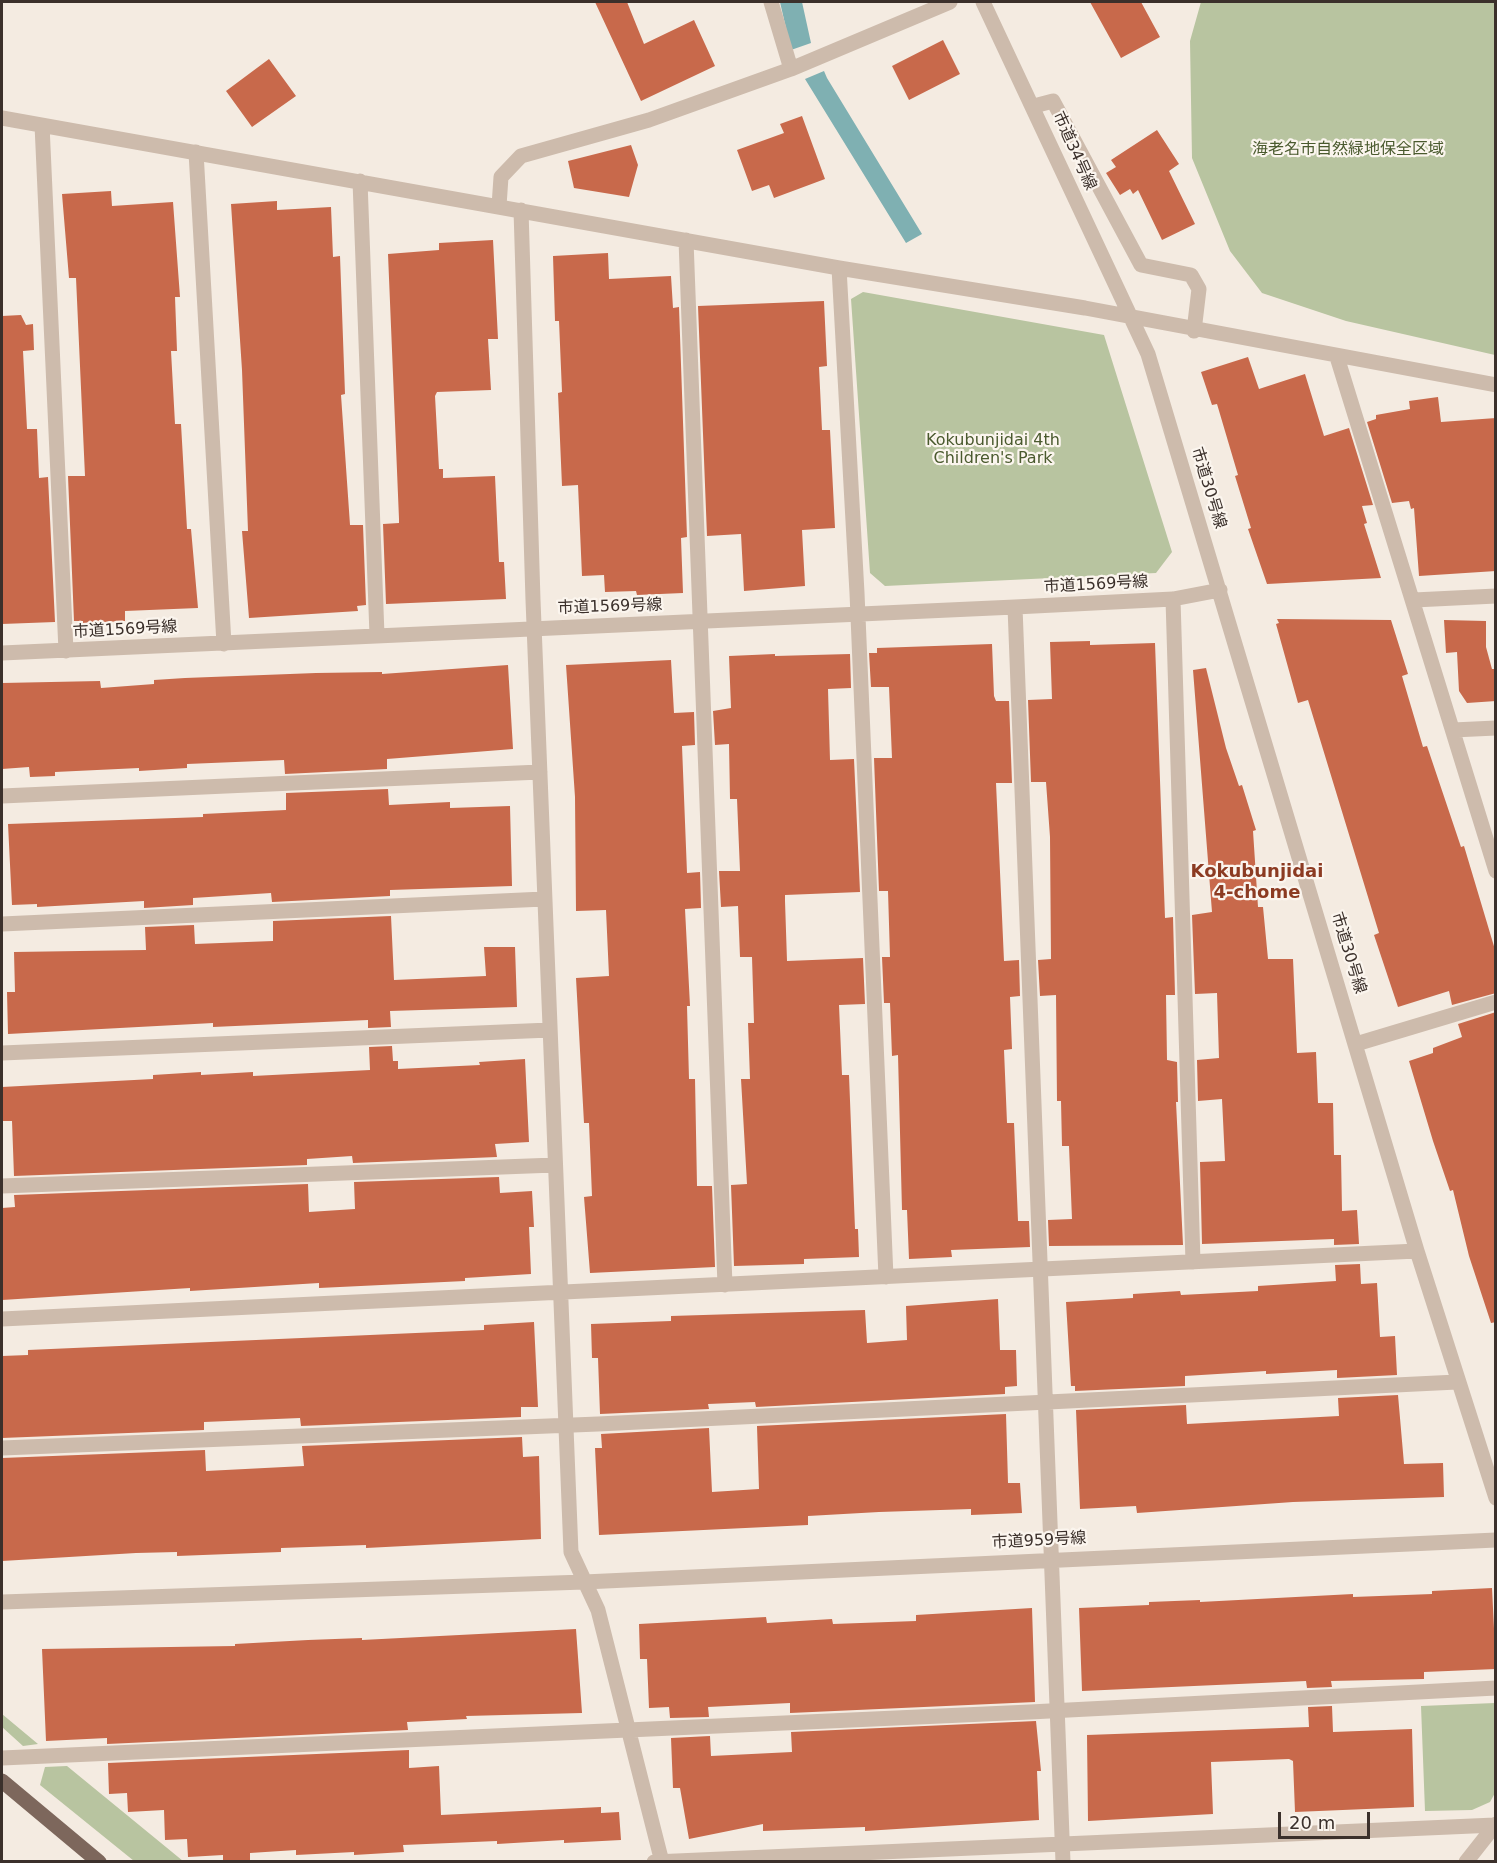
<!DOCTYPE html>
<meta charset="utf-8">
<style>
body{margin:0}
#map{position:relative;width:1497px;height:1863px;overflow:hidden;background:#f4ebe1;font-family:"DejaVu Sans",sans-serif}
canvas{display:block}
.frame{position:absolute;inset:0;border:3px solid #3b302b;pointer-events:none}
.scale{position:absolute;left:1278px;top:1812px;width:92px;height:27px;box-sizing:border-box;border:3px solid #3b302b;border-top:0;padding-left:8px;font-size:18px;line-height:21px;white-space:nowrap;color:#3b302b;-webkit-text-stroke:4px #fbf5ee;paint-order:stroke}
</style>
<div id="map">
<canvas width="1497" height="1863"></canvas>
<div class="frame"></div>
<div class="scale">20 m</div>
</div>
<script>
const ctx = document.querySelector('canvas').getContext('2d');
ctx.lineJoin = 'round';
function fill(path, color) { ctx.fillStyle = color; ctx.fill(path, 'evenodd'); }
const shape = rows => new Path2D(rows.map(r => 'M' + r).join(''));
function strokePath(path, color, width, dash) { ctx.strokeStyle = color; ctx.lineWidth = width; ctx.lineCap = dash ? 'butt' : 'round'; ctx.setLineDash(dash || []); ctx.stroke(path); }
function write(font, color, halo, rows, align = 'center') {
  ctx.font = font + ' "DejaVu Sans","Noto Sans JP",sans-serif'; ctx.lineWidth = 4.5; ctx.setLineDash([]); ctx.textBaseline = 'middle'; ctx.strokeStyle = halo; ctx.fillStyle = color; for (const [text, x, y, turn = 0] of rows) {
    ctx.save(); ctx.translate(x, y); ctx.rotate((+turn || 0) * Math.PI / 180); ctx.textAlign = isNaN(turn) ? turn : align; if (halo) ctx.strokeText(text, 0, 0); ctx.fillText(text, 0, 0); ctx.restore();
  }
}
const green = shape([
 [1201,2,1495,2,1495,355,1346,321,1262,293,1230,251,1192,158,1190,41],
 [863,292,1104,335,1172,552,1156,573,885,586,870,573,851,299],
 [1495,1703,1495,1793,1490,1802,1472,1810,1425,1811,1421,1706],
 [2,1714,38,1744,23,1746,2,1727],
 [67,1766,183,1861,134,1861,40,1785,45,1767]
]);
const water = shape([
 [780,2,802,2,811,43,791,50],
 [824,71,827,78,922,234,906,243,805,79]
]);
const building = shape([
 [595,2,627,2,644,44,694,20,715,66,641,101],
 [1090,2,1141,2,1160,37,1121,58],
 [943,40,960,74,909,100,892,66],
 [269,59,296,96,252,127,226,91],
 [802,116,825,179,774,198,769,185,752,191,737,150,784,133,780,124],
 [1157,130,1179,164,1169,171,1195,224,1162,240,1138,190,1133,194,1130,189,1120,195,1106,173,1116,167,1111,160],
 [631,145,638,165,629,197,574,188,568,161],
 [111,191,112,206,173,202,180,297,175,297,177,351,171,351,175,424,181,424,187,529,191,529,198,608,125,611,125,621,83,623,83,621,74,621,68,476,85,476,76,278,69,278,62,194],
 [277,201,277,210,331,207,333,257,340,256,345,394,341,395,350,525,363,525,366,605,357,606,358,611,249,618,242,531,248,531,242,370,231,204],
 [493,240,498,339,488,339,491,390,437,392,435,396,439,469,443,469,443,478,495,476,499,562,504,562,506,599,386,604,383,524,399,523,399,519,388,254,439,250,439,243],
 [608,253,609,279,671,276,673,308,679,307,687,537,681,538,683,593,637,595,636,591,605,592,604,575,582,576,578,485,562,486,558,393,562,392,559,321,555,321,553,256],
 [824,301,827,366,819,367,822,430,830,430,835,528,802,530,805,586,744,591,741,534,707,536,698,306],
 [21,315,26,325,33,324,34,350,23,351,27,429,37,429,39,478,48,477,55,622,2,624,2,316],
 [1248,357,1259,389,1305,374,1324,436,1349,428,1373,505,1362,506,1367,523,1364,524,1381,578,1267,584,1248,529,1251,528,1235,476,1238,475,1217,404,1212,405,1201,372],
 [1438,397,1441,422,1496,418,1496,571,1419,576,1414,508,1411,509,1409,501,1392,503,1367,422,1376,419,1376,415,1410,409,1409,401],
 [1277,619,1391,620,1408,674,1402,676,1423,747,1427,746,1461,847,1464,846,1496,953,1496,993,1452,1005,1449,991,1398,1007,1374,935,1379,933,1308,700,1298,703,1276,624,1279,623],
 [1444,620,1486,621,1486,647,1492,669,1496,669,1496,701,1467,703,1459,691,1457,652,1446,653],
 [1090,641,1090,645,1155,643,1165,918,1173,917,1175,995,1166,995,1167,1060,1177,1062,1178,1102,1176,1102,1183,1245,1049,1246,1048,1220,1072,1219,1069,1146,1062,1146,1061,1101,1057,1101,1056,995,1040,996,1038,960,1051,959,1050,837,1046,782,1031,782,1028,700,1052,699,1050,642],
 [992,644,994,696,996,701,1009,701,1012,783,996,783,1004,961,1019,960,1020,996,1010,997,1012,1049,1004,1050,1007,1123,1014,1123,1018,1221,1029,1221,1030,1247,951,1250,952,1257,909,1259,907,1210,902,1210,898,1055,892,1056,890,1003,884,1003,882,957,890,957,888,891,879,891,874,758,892,758,889,687,871,687,869,653,877,653,877,648],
 [775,654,775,656,850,654,851,688,828,689,830,760,854,759,860,892,785,895,785,901,787,961,863,958,865,1004,839,1005,842,1075,849,1075,855,1229,858,1229,859,1257,804,1259,804,1264,734,1266,731,1185,747,1184,741,1079,750,1079,748,1023,754,1023,752,957,740,957,738,906,721,907,719,871,740,871,737,799,730,799,729,744,715,745,713,711,731,708,729,656],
 [671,660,674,713,694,712,695,745,682,746,687,873,700,872,701,908,685,909,690,1006,687,1006,689,1079,695,1079,697,1186,712,1186,715,1267,590,1273,584,1197,592,1196,589,1123,584,1123,576,978,609,976,606,910,576,911,575,797,566,665],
 [508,665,513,749,387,759,387,769,285,774,284,760,187,764,187,768,139,771,139,768,55,772,55,776,30,777,29,767,2,769,2,683,100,681,101,688,154,684,154,680,185,678,316,673,382,672,382,674],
 [1206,668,1226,748,1239,786,1242,785,1256,830,1253,831,1258,907,1263,907,1268,959,1293,959,1297,1053,1316,1052,1318,1103,1333,1103,1334,1155,1341,1155,1342,1211,1357,1210,1359,1244,1334,1245,1334,1239,1202,1244,1200,1162,1225,1161,1222,1099,1198,1101,1197,1060,1219,1058,1217,993,1195,994,1192,915,1212,912,1193,670],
 [388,789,389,805,450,802,450,808,510,806,512,886,390,890,390,896,272,902,271,893,193,898,193,905,144,908,144,901,37,907,37,904,12,905,8,824,203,817,203,814,286,810,286,793],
 [391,916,394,980,486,976,484,947,515,947,517,1007,390,1011,391,1027,368,1028,368,1020,213,1027,213,1023,8,1034,7,992,15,992,14,952,146,950,145,927,194,925,195,944,273,941,273,921],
 [1496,1012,1496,1322,1491,1323,1469,1256,1453,1190,1450,1191,1433,1141,1409,1061,1433,1053,1433,1048,1462,1037,1458,1024],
 [392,1046,393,1061,398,1061,398,1069,480,1065,479,1062,525,1059,529,1142,495,1144,497,1157,353,1163,352,1156,307,1159,307,1165,14,1176,12,1121,2,1121,2,1087,153,1079,153,1075,201,1072,201,1075,253,1072,253,1076,370,1070,369,1047],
 [499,1177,500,1193,532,1191,534,1227,529,1227,531,1274,465,1278,465,1281,319,1288,319,1283,190,1291,190,1288,2,1300,2,1208,15,1207,14,1195,308,1184,309,1212,355,1209,354,1182],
 [1360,1264,1361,1284,1377,1283,1380,1337,1395,1336,1397,1375,1337,1378,1337,1370,1266,1374,1266,1371,1185,1376,1185,1386,1075,1391,1075,1386,1071,1386,1066,1302,1133,1298,1133,1294,1180,1291,1181,1295,1258,1291,1258,1286,1336,1281,1335,1265],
 [998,1299,1000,1350,1016,1350,1017,1386,1005,1387,1005,1394,756,1407,755,1402,708,1404,709,1409,600,1414,598,1358,592,1358,591,1324,671,1321,671,1316,865,1310,867,1343,907,1340,906,1306],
 [534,1322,538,1407,521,1407,521,1417,301,1426,300,1418,204,1422,204,1430,2,1438,2,1356,28,1355,28,1350,484,1330,484,1325],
 [1398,1395,1404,1464,1443,1463,1444,1497,1293,1502,1137,1513,1136,1506,1080,1509,1076,1410,1186,1405,1187,1424,1339,1416,1338,1398],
 [1006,1414,1008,1483,1020,1483,1022,1513,971,1515,971,1509,879,1512,808,1516,808,1525,599,1535,595,1448,602,1448,601,1434,709,1428,712,1492,759,1489,757,1426],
 [522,1437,523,1457,539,1456,541,1539,366,1548,366,1545,281,1548,281,1552,177,1556,177,1552,136,1553,2,1561,2,1458,205,1450,206,1471,304,1466,302,1446],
 [1492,1588,1496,1669,1424,1672,1424,1679,1331,1681,1332,1687,1307,1688,1306,1681,1082,1691,1079,1608,1149,1605,1149,1602,1200,1600,1200,1602,1353,1594,1353,1597,1432,1594,1432,1591],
 [1032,1608,1035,1702,790,1713,790,1703,708,1707,709,1717,670,1718,669,1707,649,1708,647,1659,640,1659,639,1624,766,1617,767,1623,832,1619,833,1624,916,1621,916,1615],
 [576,1629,582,1713,466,1716,467,1719,407,1722,408,1730,107,1744,107,1738,46,1741,42,1649,235,1646,235,1644,308,1640,362,1638,362,1640],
 [1332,1706,1333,1732,1412,1729,1414,1807,1295,1812,1293,1761,1289,1759,1211,1762,1213,1814,1088,1821,1087,1735,1309,1727,1308,1707],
 [1036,1721,1041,1771,1037,1771,1039,1820,865,1831,865,1827,763,1831,763,1824,689,1839,680,1788,673,1788,671,1738,710,1736,711,1756,792,1752,791,1732],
 [409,1750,409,1768,439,1766,441,1815,601,1807,601,1813,619,1812,621,1840,564,1843,564,1840,497,1844,497,1841,403,1845,404,1852,354,1855,354,1852,296,1855,296,1850,250,1853,250,1860,223,1861,223,1855,188,1857,187,1839,165,1840,164,1810,128,1812,127,1793,109,1794,108,1763]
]);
const minor = shape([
 [771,2,791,69],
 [983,2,1148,354,1417,1251,1496,1498],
 [1034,106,1053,101,1141,265,1191,275,1199,289,1194,331],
 [2,118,839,268,1085,308,1496,385],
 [42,125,66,651],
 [196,152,224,644],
 [360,181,377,635],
 [499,206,501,177,521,156,649,120,791,69,950,2],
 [521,210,533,600,571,1552,598,1610,662,1862],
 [686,240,725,1285],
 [839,268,857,593,886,1277],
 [1337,357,1496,871],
 [1173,599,1193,1262],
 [1414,600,1496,596],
 [1015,607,1063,1862],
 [2,653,1015,607,1173,599,1220,590],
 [1453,730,1496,728],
 [2,796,540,772],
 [2,924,544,899],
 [1356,1044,1496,1002],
 [2,1053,550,1030],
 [2,1186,555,1165],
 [2,1319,1417,1251],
 [2,1448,598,1424,1457,1382],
 [2,1602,584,1582,1496,1540],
 [2,1758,1030,1712,1496,1688],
 [654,1862,1495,1825],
 [1466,1862,1496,1824]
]);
const major = shape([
 [2,1781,99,1862]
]);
const parkNames = [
 ["海老名市自然緑地保全区域",1348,150],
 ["Kokubunjidai 4th",993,441],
 ["Children's Park",993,459]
];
const streetNames = [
 ["市道34号線",1074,151,66],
 ["市道30号線",1208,488,73],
 ["市道1569号線",1096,585,-3],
 ["市道1569号線",610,607,-2],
 ["市道1569号線",125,630,-3],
 ["市道30号線",1348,953,73],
 ["市道959号線",1039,1541,-3]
];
const neighbourhoodNames = [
 ["Kokubunjidai",1257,872],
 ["4-chome",1257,893]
];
fill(green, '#b8c4a0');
fill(water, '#7fb0b2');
fill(building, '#c8694b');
strokePath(minor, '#cdbbac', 15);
strokePath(major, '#7d675c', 15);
write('16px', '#4a5a2e', '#fbf5ee', parkNames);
write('16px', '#3b302b', '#fbf5ee', streetNames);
write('bold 18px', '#8c3b22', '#fbf5ee', neighbourhoodNames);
</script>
